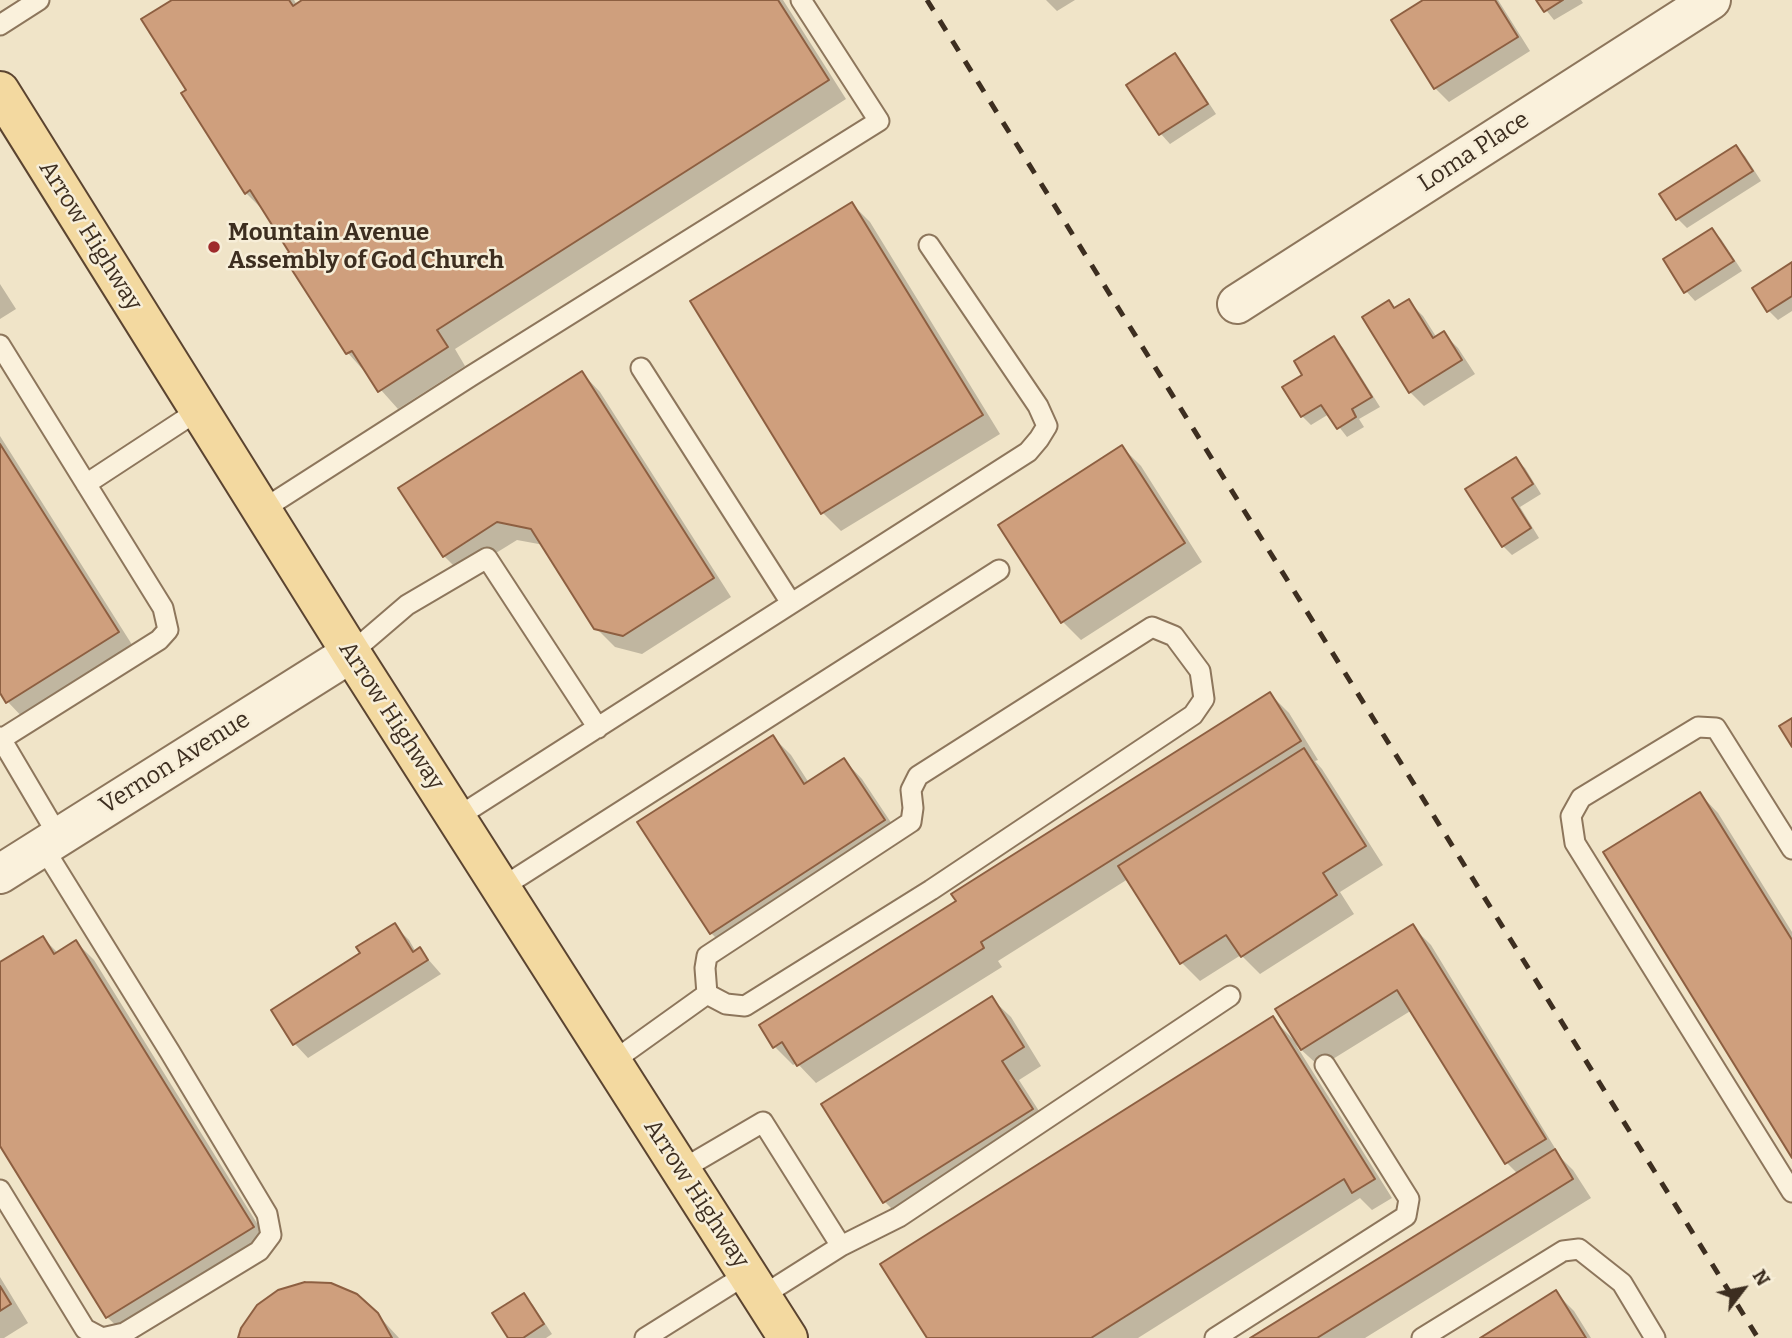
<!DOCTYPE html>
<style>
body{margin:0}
#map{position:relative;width:1792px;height:1338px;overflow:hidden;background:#f0e4c8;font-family:Bitter,serif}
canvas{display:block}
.north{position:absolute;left:1708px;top:1254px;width:70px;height:70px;-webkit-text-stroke:5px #f7eed8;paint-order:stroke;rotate:58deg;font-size:19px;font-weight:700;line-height:28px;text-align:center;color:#3d2e20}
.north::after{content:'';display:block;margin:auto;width:24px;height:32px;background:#3d2e20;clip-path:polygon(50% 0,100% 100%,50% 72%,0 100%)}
</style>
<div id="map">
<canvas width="1792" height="1338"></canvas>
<div class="north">N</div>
</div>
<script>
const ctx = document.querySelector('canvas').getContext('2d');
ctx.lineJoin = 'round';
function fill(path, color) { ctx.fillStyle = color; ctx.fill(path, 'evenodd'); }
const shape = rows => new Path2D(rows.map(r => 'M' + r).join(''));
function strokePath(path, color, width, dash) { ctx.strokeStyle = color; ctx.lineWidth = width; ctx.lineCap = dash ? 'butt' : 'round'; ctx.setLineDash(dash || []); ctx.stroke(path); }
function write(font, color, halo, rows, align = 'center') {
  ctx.font = font + ' Bitter,serif'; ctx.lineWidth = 5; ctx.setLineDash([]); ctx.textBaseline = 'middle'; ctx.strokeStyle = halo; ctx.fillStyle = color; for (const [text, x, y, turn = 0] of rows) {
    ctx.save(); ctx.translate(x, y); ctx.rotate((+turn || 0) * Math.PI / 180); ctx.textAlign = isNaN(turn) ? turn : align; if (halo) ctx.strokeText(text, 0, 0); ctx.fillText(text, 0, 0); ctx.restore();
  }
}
const shadow = shape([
 [175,0,294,0,297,5,305,0,783,0,846,99,455,349,465,366,398,409,348,353,292,253,264,211,246,193,188,90],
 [1046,0,1075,0,1057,11],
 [1426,0,1498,0,1530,51,1449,102,1435,88],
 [1538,0,1581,0,1583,3,1554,20],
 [1175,56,1184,65,1216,114,1170,144,1161,134,1129,85],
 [1736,147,1745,156,1761,181,1687,228,1678,219,1662,194],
 [852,204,870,222,1000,434,841,531,823,513,692,301],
 [1712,230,1721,239,1742,271,1695,301,1686,291],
 [1792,264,1792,311,1778,320,1769,311,1755,288],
 [0,284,16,309,0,319],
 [1389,302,1396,309,1409,302,1423,316,1437,338,1444,334,1458,348,1475,374,1424,406,1410,392],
 [1334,338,1343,348,1380,407,1359,419,1364,427,1347,437,1329,414,1311,425,1302,416,1304,375],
 [582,373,600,392,731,597,642,654,615,647,596,628,544,545,517,540,462,574,444,556],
 [0,436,136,651,26,721,8,702,0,690],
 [1122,447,1141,466,1202,562,1081,640,1063,622],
 [1516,459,1525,468,1541,494,1520,507,1539,538,1512,555,1503,546],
 [1270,694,1289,713,1318,760,1315,761,1322,769,1383,865,1340,892,1354,914,1260,974,1241,955,1200,981,1182,963,1128,879,998,961,1002,967,816,1083,797,1063,793,1065,775,1047,958,902],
 [773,737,791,755,809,783,844,760,862,779,902,839,729,951,711,933],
 [1700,794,1718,813,1792,932,1792,1154],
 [395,926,409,940,416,952,420,950,441,974,308,1058,295,1044,363,954],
 [1412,926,1431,945,1561,1158,1573,1170,1591,1198,1365,1338,1253,1338,1518,1174,1507,1163,1412,1010,1320,1067,1296,1045,1392,1198,1372,1210,1360,1198,1138,1338,929,1338,1273,1019,1296,1042],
 [43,938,58,953,76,942,94,960,271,1246,126,1335,107,1317,0,1143,0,965],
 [992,999,1011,1017,1041,1066,1019,1080,1050,1128,903,1220,885,1202],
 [0,1277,28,1323,4,1338,0,1338],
 [1555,1292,1574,1311,1591,1338,1483,1338],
 [524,1295,533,1305,552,1334,546,1338,510,1338],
 [377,1314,399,1338,240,1338]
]);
const building = shape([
 [172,0,289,0,293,6,302,0,778,0,829,80,437,330,448,347,378,392,352,351,346,354,283,256,289,252,250,190,245,194,181,93,186,90,141,19,172,0],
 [1423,0,1495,0,1518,37,1434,89,1391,20,1423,0],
 [1536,0,1563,0,1544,12,1536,0],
 [1175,53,1208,104,1159,135,1126,85,1175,53],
 [1736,145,1753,171,1676,220,1659,194,1736,145],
 [852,202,983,415,821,514,690,301,852,202],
 [1712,228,1734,261,1684,293,1663,259,1712,228],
 [1792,262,1792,296,1767,312,1752,288,1792,262],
 [1409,299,1433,338,1444,331,1462,360,1409,393,1362,317,1389,300,1394,308,1409,299],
 [1334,336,1372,397,1352,409,1356,417,1337,429,1321,405,1301,417,1282,387,1302,375,1294,361,1334,336],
 [582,371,714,578,623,636,594,629,531,529,497,522,443,557,398,488,582,371],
 [0,444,119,632,6,703,0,693,0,444],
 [1122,445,1185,543,1061,623,998,525,1122,445],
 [1516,457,1533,484,1512,498,1531,528,1502,547,1465,489,1516,457],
 [1270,692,1301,741,981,942,984,948,797,1066,782,1042,773,1048,759,1025,956,901,951,894,1270,692],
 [1792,718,1792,747,1779,726,1792,718],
 [773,735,804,784,844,758,885,820,710,934,637,822,773,735],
 [1304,748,1366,846,1323,873,1337,895,1241,957,1226,935,1180,964,1118,866,1304,748],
 [1700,792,1792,940,1792,1158,1603,852,1700,792],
 [395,923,413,952,420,947,428,960,293,1045,271,1010,360,953,356,947,395,923],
 [1413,924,1546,1139,1505,1164,1397,990,1301,1050,1275,1009,1413,924],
 [43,936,54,954,76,940,254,1227,106,1318,0,1146,0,962,43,936],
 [992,996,1024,1047,1002,1061,1033,1109,883,1203,821,1104,992,996],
 [1273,1016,1375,1179,1352,1193,1344,1179,1091,1338,927,1338,880,1264,1273,1016],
 [1555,1149,1573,1179,1317,1338,1250,1338,1555,1149],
 [305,1282,331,1283,357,1294,378,1313,392,1338,238,1338,241,1328,257,1305,278,1290,305,1282],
 [0,1286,11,1304,0,1311,0,1286],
 [1556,1290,1586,1338,1480,1338,1556,1290],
 [524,1293,544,1324,523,1338,508,1338,492,1313,524,1293]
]);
const lane = shape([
 [0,25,39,0],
 [0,345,163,608,168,630,159,640,0,740],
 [641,368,791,603],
 [86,484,199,410],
 [262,510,471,376,879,121,801,0],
 [351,653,407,605,487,558,598,728],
 [0,737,59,837],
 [456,818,1028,452,1039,439,1047,426,1038,406,929,245],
 [43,847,170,1052,267,1214,271,1235,259,1251,124,1333,102,1338],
 [1792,849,1716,728,1698,727,1581,798,1571,816,1575,843,1792,1192],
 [501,888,999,570],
 [612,1062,707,994,726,1004,745,1006,931,890,1193,715,1204,699,1200,671,1174,636,1152,627,918,776,911,790,913,808,911,822,707,956,705,968,707,994],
 [681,1170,763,1122,841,1246,762,1296],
 [0,1190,85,1329,102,1338],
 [841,1246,899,1217,1230,996],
 [645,1338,747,1274],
 [1215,1338,1406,1216,1409,1199,1325,1065],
 [1422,1338,1563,1251,1579,1249,1622,1283,1655,1338]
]);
const street = shape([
 [1237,304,1711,0],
 [0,874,351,653]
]);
const primary = shape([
 [0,91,351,653,788,1338]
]);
const rail = shape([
 [927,0,1758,1338]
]);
const markers = [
 [214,247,7,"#9e2a2b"]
];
const streetNames = [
 ["Loma Place",1474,152,-33],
 ["Arrow Highway",90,236,58],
 ["Arrow Highway",391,716,57],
 ["Vernon Avenue",175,763,-32],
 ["Arrow Highway",696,1194,57]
];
const poiNames = [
 ["Mountain Avenue",228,233],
 ["Assembly of God Church",228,261]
];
fill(shadow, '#0003');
fill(building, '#cf9f7d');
strokePath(building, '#8d5f41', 2);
strokePath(lane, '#8d765c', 23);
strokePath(street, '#8d765c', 42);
strokePath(primary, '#5b4430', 42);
strokePath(lane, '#faf1dc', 19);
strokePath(street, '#faf1dc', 38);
strokePath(primary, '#f3d9a0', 38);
strokePath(rail, '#3d2e20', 5, [12, 12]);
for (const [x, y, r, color] of markers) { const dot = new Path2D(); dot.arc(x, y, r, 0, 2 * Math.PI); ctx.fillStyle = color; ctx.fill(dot); strokePath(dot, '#f7eed8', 2.5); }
write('24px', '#3d2e20', '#f7eed8', streetNames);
write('bold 24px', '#3d2e20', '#f7eed8', poiNames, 'left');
</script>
